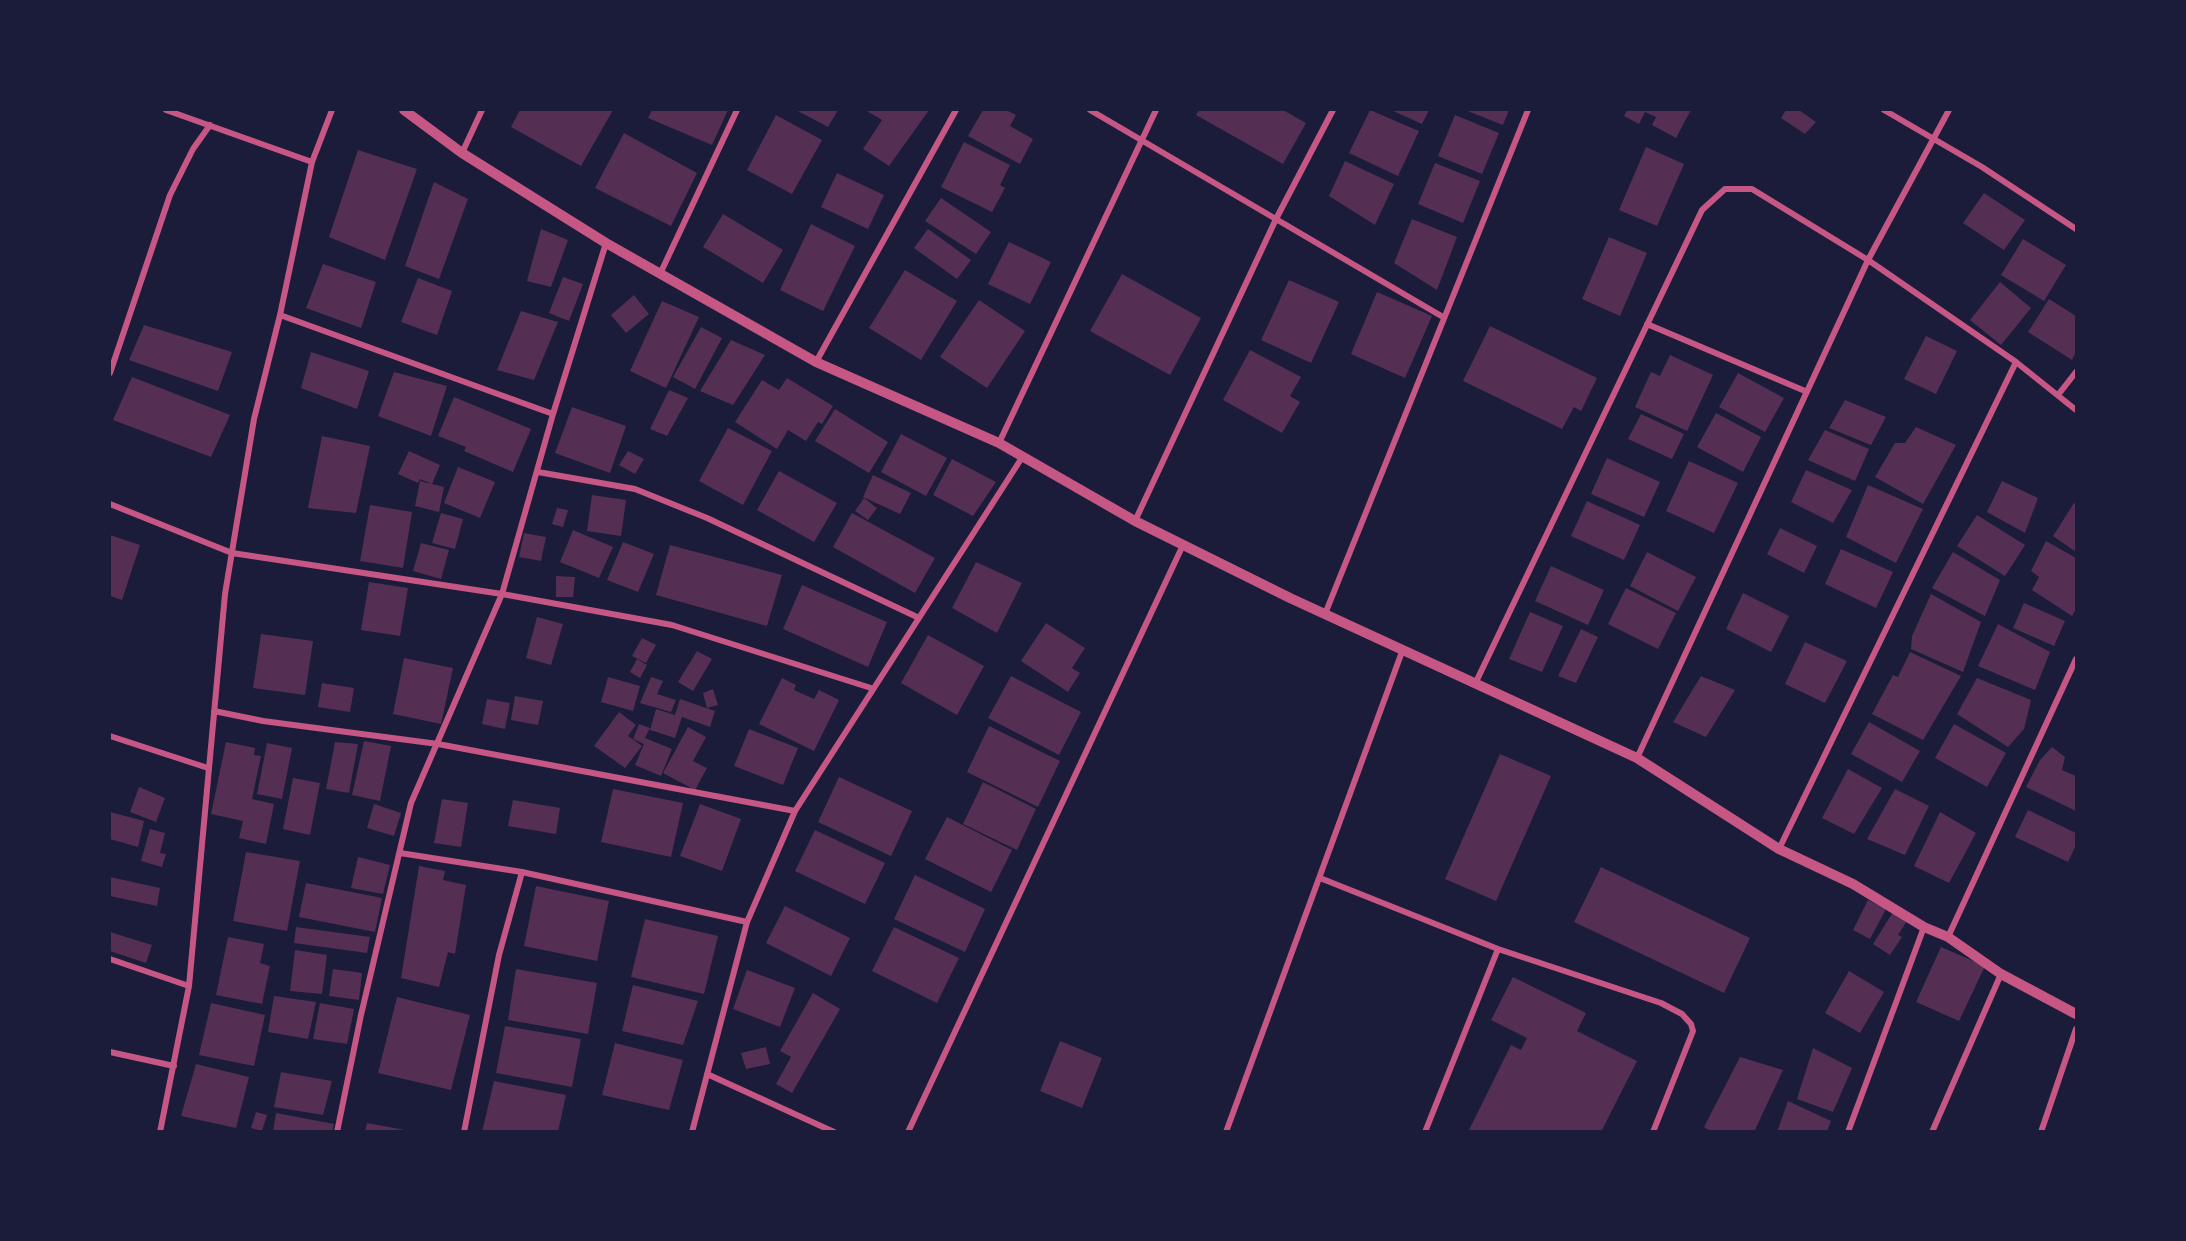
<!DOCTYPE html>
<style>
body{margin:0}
#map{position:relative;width:2186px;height:1241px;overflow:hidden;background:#1b1b3a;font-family:"Fira Sans Condensed",sans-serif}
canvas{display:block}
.frame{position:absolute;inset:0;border:111px solid #1b1b3a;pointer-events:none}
</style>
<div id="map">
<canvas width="2186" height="1241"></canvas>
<div class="frame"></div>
</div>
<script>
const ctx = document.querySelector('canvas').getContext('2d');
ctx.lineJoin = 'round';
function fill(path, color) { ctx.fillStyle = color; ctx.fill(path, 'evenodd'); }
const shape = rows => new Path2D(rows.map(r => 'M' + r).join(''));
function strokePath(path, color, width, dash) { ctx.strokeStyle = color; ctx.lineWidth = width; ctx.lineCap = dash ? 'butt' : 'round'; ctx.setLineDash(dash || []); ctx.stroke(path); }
const building = shape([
 [520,110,613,110,581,166,511,127],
 [652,110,728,110,712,145,648,118],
 [796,110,838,110,828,127],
 [865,110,929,110,889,166,863,149,882,120],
 [983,110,1006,110,1016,115,1010,126,1033,139,1020,164,968,136],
 [1199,110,1283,110,1306,123,1283,164,1196,115],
 [1370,110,1419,131,1398,176,1349,153],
 [1391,110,1429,110,1422,124],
 [1465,110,1509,110,1503,125],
 [1627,110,1691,110,1676,138,1652,125,1656,117,1645,112,1639,124,1624,116],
 [1786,110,1799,110,1816,122,1805,134,1781,118],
 [776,115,822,140,792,194,747,170],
 [1455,115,1499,133,1482,174,1438,156],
 [624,133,697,173,671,226,595,188],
 [964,142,1010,165,1000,185,1005,188,992,212,941,187],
 [1646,147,1684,164,1657,226,1619,210],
 [358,150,417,169,385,260,329,237],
 [1345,161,1394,184,1375,225,1329,196],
 [1435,163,1480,181,1463,223,1418,204],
 [837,173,884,195,868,229,821,207],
 [434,182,468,199,439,279,405,266],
 [1984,193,2025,220,2004,250,1963,223],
 [941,198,991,232,976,254,925,221],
 [723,214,783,250,763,283,703,247],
 [1412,219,1457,237,1437,290,1394,263],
 [811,224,855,246,823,311,780,290],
 [541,229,568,240,551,287,527,281],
 [928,229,971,260,957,279,914,248],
 [1609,237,1647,253,1620,316,1582,299],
 [2023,239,2066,265,2044,301,2001,275],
 [1009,242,1051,262,1030,304,988,284],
 [323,264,376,282,361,328,306,308],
 [905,270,957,301,921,360,869,328],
 [1122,274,1201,318,1170,375,1090,331],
 [563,277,583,284,569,321,549,313],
 [418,278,452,291,437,335,401,322],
 [1289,280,1339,302,1311,363,1261,340],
 [2000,282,2031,308,2001,345,1970,320],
 [1377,292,1432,316,1405,378,1351,354],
 [634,295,649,314,626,333,611,315],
 [2049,299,2076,316,2076,352,2072,360,2028,332],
 [979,300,1025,331,987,388,940,357],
 [662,301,699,317,666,388,630,371],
 [521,311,558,322,534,380,497,370],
 [144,325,232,352,218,391,129,360],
 [1490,326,1597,378,1581,411,1574,407,1562,429,1463,381],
 [701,327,722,338,695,389,673,377],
 [1926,336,1957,351,1936,394,1904,379],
 [731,340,765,355,733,405,700,391],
 [1250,350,1301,377,1290,396,1300,402,1282,433,1223,400],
 [311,352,369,371,357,409,301,388],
 [1670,355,1713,375,1687,431,1635,407,1651,372,1660,376],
 [394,372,447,386,431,436,378,416],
 [1738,373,1784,398,1765,432,1719,407],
 [132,377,230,415,211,457,113,420],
 [787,378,833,406,822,424,818,422,806,441,788,430,777,449,735,422,762,380,779,390],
 [669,390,688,398,667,436,650,429],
 [454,397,531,429,513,472,464,451,466,447,438,436],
 [1845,400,1886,417,1871,445,1829,428],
 [572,407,626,426,610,473,555,453],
 [835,409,888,442,869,473,815,441],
 [1716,413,1761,437,1743,472,1697,447],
 [1641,414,1684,434,1672,459,1628,439],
 [1916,427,1956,445,1923,504,1875,477,1895,443,1905,443],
 [728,428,772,451,743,505,699,481],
 [1825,430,1869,449,1855,481,1808,460],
 [901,434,947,458,926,496,881,472],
 [322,436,370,446,356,513,308,508],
 [409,451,440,465,432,484,420,479,418,483,398,474],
 [628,451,644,459,635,474,619,465],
 [1607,458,1660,482,1644,517,1591,494],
 [952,459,996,482,973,516,933,495],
 [1689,461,1738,483,1714,533,1666,511],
 [458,467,495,482,480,518,444,503],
 [1806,470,1852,490,1833,523,1791,502],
 [779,471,837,503,814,542,757,510],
 [873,475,911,493,900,514,863,497],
 [420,481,444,487,439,512,415,506],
 [2002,481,2038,498,2025,533,1987,512],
 [1868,485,1923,509,1896,563,1846,537],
 [592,495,626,500,621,536,587,531],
 [864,498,877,508,868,520,855,511],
 [1587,501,1640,525,1624,560,1571,536],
 [2074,503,2076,504,2076,552,2053,536],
 [370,505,412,512,403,568,360,561],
 [557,508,568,510,563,527,552,524],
 [441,513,463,519,455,549,432,543],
 [852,513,935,558,915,593,833,547],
 [1977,515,2025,545,2005,576,1957,546],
 [1780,528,1817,546,1804,573,1767,554],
 [573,530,613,547,599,578,560,562],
 [524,533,546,537,541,561,519,557],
 [110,535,140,545,122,600,110,596],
 [2046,541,2076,558,2076,609,2072,616,2032,590,2039,577,2031,571],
 [623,542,654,554,638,592,607,580],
 [421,543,449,550,441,579,413,571],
 [670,545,782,575,767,626,656,595],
 [1841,549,1893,572,1876,608,1825,584],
 [1647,552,1696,577,1678,611,1630,586],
 [1953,552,2000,580,1985,616,1932,588],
 [976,562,1022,583,997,633,952,608],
 [1551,566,1604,590,1588,625,1535,601],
 [556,576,575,577,573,597,556,597],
 [369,582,408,588,400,636,361,630],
 [802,585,887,622,868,667,783,629],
 [1626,588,1676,613,1658,649,1608,624],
 [1743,593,1789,616,1771,652,1726,629],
 [1931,594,1981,622,1963,672,1911,649,1912,636],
 [2024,603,2065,621,2054,646,2013,628],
 [1530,612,1563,626,1542,672,1509,659],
 [537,617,563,624,551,665,526,658],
 [1046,623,1085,648,1072,668,1080,673,1068,692,1021,661],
 [1998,624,2050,652,2035,690,1978,666],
 [1581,629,1598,637,1576,683,1558,676],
 [261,634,313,641,305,695,253,688],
 [928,635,984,666,957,715,901,683],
 [642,638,656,645,646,663,632,656],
 [1805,642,1847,661,1825,703,1785,684],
 [697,651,712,659,693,691,678,682],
 [1910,652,1961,676,1923,740,1872,714,1893,675,1898,677],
 [404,658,453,668,441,724,393,714],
 [637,659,647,665,640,678,630,672],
 [1011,676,1081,712,1059,755,988,718],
 [1701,676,1735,690,1706,737,1673,722],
 [608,677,640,686,633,711,601,702],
 [651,677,663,681,657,694,676,700,671,712,640,703],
 [782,678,796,685,794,690,814,699,819,690,839,700,814,751,759,724],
 [1977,678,2031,700,2024,729,2008,747,1957,714],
 [322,683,354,688,350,712,318,707],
 [713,689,718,705,707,708,703,693],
 [515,696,543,701,538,725,511,720],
 [487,699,510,703,505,729,482,724],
 [680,699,715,711,710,727,682,717,675,738,650,730,656,709,675,715],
 [619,712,636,725,628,736,642,746,625,768,594,746],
 [1869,722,1920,751,1902,782,1851,754],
 [639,724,650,728,645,738,672,749,661,776,635,765,644,744,633,739],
 [1954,724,2006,753,1987,787,1935,758],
 [989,726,1060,761,1038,807,967,772],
 [688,727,706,737,693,761,707,768,695,790,663,773],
 [749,729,798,748,783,785,734,766],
 [364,741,391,746,380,801,352,795],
 [226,742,255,748,254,755,261,756,252,799,274,804,266,844,239,838,243,821,211,814],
 [335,742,358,744,349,793,326,789],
 [267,743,292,748,282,799,257,794],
 [2052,747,2065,757,2062,770,2076,776,2076,811,2026,787,2040,760],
 [1500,754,1551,776,1496,901,1445,879],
 [1848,769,1882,788,1854,834,1822,818],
 [839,777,912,811,891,856,818,822],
 [293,778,320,783,310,835,283,829],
 [983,782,1036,809,1017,850,963,824],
 [139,787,165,798,156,822,130,812],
 [613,789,683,803,671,857,601,842],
 [1895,789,1929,806,1905,855,1867,839],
 [442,799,468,803,461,847,434,843],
 [513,800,560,808,556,834,508,826],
 [374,804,401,813,394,836,367,828],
 [700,804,741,819,722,871,680,856],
 [2028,810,2076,833,2076,845,2068,862,2015,837],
 [110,812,144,821,138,847,110,839],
 [1940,812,1976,833,1949,883,1914,866],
 [947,817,1012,850,991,892,925,859],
 [150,829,165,833,160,853,166,854,162,867,141,861],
 [815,830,885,863,865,904,795,871],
 [246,852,300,861,287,931,233,921],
 [358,857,390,865,383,894,351,888],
 [419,866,445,871,443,880,466,885,455,954,448,952,439,987,401,978],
 [1601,867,1750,938,1724,993,1574,922],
 [915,875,985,909,965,952,894,919],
 [110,877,160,888,157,906,110,896],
 [306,883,382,898,375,932,299,917],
 [536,886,609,901,597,961,524,946],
 [1868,900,1886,909,1870,939,1853,930],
 [785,906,850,938,831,976,766,943],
 [1893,912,1907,921,1898,935,1902,937,1890,955,1873,944],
 [645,919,718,936,704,994,631,977],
 [296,927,370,937,367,953,294,943],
 [894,927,959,958,937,1003,872,971],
 [110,932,152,945,146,963,110,951],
 [228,937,264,944,260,963,270,966,262,1004,216,995],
 [1941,947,1985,966,1959,1021,1916,1002],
 [295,950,327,955,322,994,290,991],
 [333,969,362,973,359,1000,329,996],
 [516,969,597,983,588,1034,508,1020],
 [747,970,795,988,780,1027,733,1009],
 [1849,971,1884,992,1860,1033,1825,1013],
 [1513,977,1586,1013,1577,1031,1637,1061,1601,1132,1468,1132,1511,1045,1521,1050,1527,1038,1491,1020],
 [633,985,698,1001,683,1045,622,1031],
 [813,993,840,1009,792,1093,776,1084,791,1057,780,1051],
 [274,996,316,1002,308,1039,268,1032],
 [397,997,470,1015,451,1090,378,1073],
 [211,1003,265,1015,254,1066,199,1055],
 [320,1003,354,1009,347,1044,313,1039],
 [505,1026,581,1039,572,1087,496,1073],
 [1060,1041,1102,1058,1082,1108,1040,1091],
 [615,1043,683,1060,669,1110,602,1095],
 [766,1047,770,1064,746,1069,741,1053],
 [1813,1048,1852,1068,1833,1112,1797,1099],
 [1740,1057,1783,1070,1754,1132,1712,1132,1704,1127],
 [196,1064,249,1077,236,1128,181,1116],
 [281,1072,332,1081,323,1115,274,1107],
 [494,1081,566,1095,558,1132,482,1132],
 [1788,1101,1831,1121,1827,1132,1777,1132],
 [256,1112,267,1115,262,1131,251,1128],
 [276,1113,334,1124,332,1132,273,1132],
 [367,1123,405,1130,405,1132,365,1132]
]);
const minor = shape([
 [166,110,312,162],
 [1090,110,1443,317],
 [1884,110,1982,167,2076,229],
 [462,153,482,110],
 [660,274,737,110],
 [280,315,553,414],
 [1647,324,1805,391],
 [816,362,956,110],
 [110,373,170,195,193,149,210,125],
 [2058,395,2076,372],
 [999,443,1156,110],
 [538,472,635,489,707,518,917,617],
 [110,504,232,553,502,594,672,625,871,688],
 [1135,521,1276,219,1333,110],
 [1325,614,1528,110],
 [1475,684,1702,210,1725,189,1752,189,1868,260,2016,362,2076,410],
 [214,711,263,721,438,744,795,811],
 [110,736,208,768],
 [1637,758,1868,260,1949,110],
 [1779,849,2016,362],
 [400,853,522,872,747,922],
 [1320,878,1498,949,1661,1003,1682,1014,1691,1024,1693,1031,1653,1132],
 [1948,937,2076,659],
 [110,959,189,986],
 [110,1052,174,1066],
 [707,1074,834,1132],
 [160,1132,189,986,225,594,254,419,280,315,312,162,332,110],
 [337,1132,361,1015,411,803,502,594,553,414,606,243],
 [464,1132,499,955,522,872],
 [692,1132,747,922,795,811,1023,456],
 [908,1132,1183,545],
 [1226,1132,1403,649],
 [1425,1132,1498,949],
 [1848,1132,1924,927],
 [1932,1132,2001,974],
 [2041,1132,2076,1029]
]);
const tertiary = shape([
 [404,110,462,153,606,243,816,362,999,443,1135,521,1290,598,1637,758,1779,849,1853,884,1924,927,1948,937,2001,974,2076,1014]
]);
fill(building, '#542f53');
strokePath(minor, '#c65784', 6);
strokePath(tertiary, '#c65784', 10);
</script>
